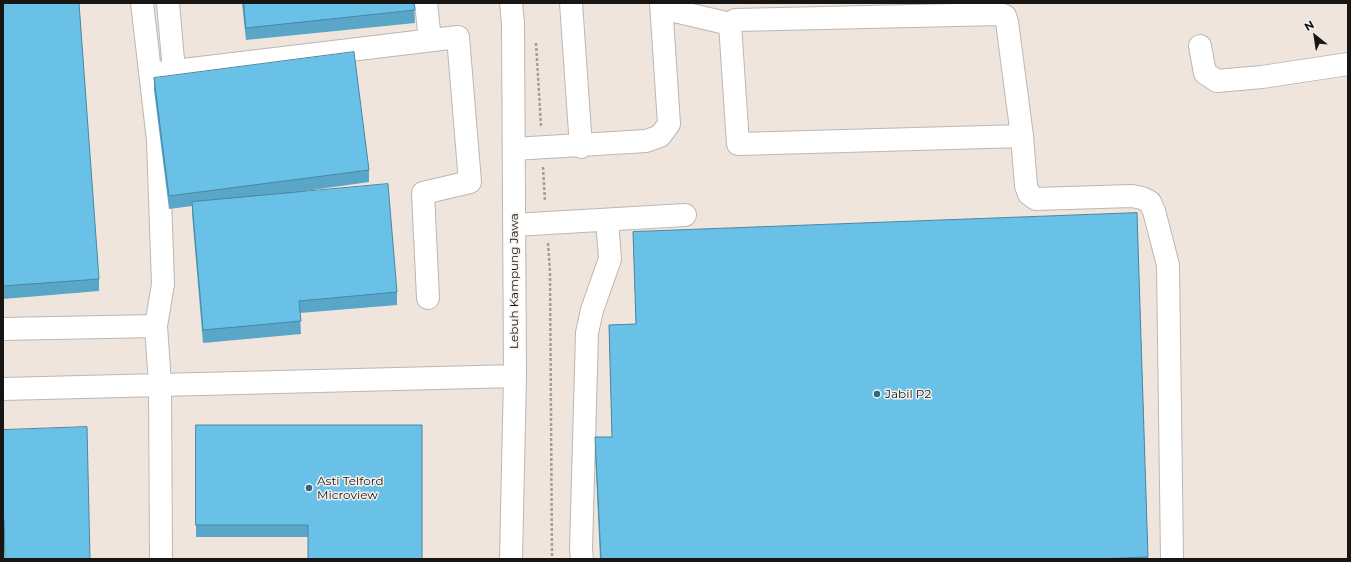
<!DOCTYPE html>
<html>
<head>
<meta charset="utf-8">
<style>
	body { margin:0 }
	#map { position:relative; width:1351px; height:562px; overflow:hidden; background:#f5f1ed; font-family:Montserrat,sans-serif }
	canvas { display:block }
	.frame { position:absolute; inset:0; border:4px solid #171614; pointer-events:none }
	.north { position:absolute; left:1295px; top:16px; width:40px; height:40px; -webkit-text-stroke:3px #f5f1ed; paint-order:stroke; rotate:330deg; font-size:11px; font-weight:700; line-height:16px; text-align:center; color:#171614 }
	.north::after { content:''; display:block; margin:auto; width:14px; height:18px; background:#171614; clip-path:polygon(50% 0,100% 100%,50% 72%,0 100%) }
</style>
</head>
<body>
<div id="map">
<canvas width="1351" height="562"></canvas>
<div class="frame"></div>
<div class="north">N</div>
</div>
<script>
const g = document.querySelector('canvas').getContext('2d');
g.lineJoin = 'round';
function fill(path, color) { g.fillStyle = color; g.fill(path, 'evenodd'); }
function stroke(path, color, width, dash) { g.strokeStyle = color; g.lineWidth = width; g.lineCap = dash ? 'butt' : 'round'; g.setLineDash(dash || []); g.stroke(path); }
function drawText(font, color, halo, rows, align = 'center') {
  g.font = font + ' Montserrat,sans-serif'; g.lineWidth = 3; g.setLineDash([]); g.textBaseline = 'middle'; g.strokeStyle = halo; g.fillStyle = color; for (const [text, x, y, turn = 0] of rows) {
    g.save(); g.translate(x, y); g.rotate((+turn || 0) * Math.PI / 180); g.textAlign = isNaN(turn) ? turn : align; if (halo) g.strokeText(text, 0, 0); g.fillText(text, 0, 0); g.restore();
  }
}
fill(new Path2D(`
	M 3,3 L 1348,3 L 1348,559 L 3,559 Z`), '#efe5dc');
const minor = new Path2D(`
	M 142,3 L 158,140 L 163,284 L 156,326 L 160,384 L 161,559
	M 168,3 L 174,71
	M 426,3 L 430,40
	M 511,3 L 513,23 L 515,376 L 511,559
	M 571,3 L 581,147
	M 662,8 L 730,24 L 735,20 L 1000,14 L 1005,16 L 1007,22 L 1022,136 L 738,144 L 730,24
	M 1200,46 L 1205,73 L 1217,81 L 1262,77 L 1348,64
	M 150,74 L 458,37 L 470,182 L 423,193 L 428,298
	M 1022,136 L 1026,186 L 1029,194 L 1036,199 L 1132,196 L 1142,198 L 1150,202 L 1154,211 L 1168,265 L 1172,559
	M 514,149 L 646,141 L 660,136 L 669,124 L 661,3
	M 514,225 L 685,215
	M 3,329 L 156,326
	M 3,389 L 515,376
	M 582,559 L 581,549 L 587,333 L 592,310 L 610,259 L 607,220`);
stroke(minor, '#bbb7b4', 24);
stroke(new Path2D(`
	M 536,43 L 541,126
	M 543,167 L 545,202
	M 548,243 L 550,271 L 552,559`), '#a19e9b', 2.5, [3, 2]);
stroke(minor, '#fff', 22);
fill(new Path2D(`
	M 3,3 L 99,279 L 99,291 L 3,299 Z
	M 242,3 L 414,3 L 415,23 L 246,40 Z
	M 154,78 L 369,170 L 369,182 L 298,192 L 397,292 L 397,305 L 300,313 L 301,334 L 203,343 L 192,214 L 192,206 L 169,209 L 154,90 Z
	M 1137,213 L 1148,559 L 600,559 L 595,450 L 595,437 L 612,437 L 609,325 L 636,324 L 633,232 Z
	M 196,425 L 422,559 L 308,537 L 196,537 Z
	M 3,430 L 90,559 L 5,559 L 4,531 L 3,531 Z`), '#5aa6c8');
const building = new Path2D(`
	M 3,3 L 79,3 L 99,279 L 3,286 Z
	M 244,3 L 414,3 L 415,10 L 246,28 Z
	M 354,52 L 369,170 L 169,196 L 154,78 Z
	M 388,184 L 397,292 L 299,301 L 301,321 L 203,330 L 192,202 Z
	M 1137,213 L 1148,557 L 1097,559 L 601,559 L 595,437 L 612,437 L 609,325 L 636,324 L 633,232 Z
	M 196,425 L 422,425 L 422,559 L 308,559 L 308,525 L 196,525 Z
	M 87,427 L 90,559 L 5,559 L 4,519 L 3,519 L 3,430 Z`);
fill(building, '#69c1e8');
stroke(building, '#4a87a2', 1);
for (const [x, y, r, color] of [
	[877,394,4,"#2f6981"],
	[309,488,4,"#2f6981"]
]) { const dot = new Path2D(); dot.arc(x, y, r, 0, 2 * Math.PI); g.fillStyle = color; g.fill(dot); stroke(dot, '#f5f1ed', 1.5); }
drawText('12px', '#171614', '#f5f1ed', [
	["Lebuh Kampung Jawa",514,281,-90]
]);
drawText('12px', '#171614', '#f5f1ed', [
	["Jabil P2",885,394],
	["Asti Telford",317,481],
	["Microview",317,495]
], 'left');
</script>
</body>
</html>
